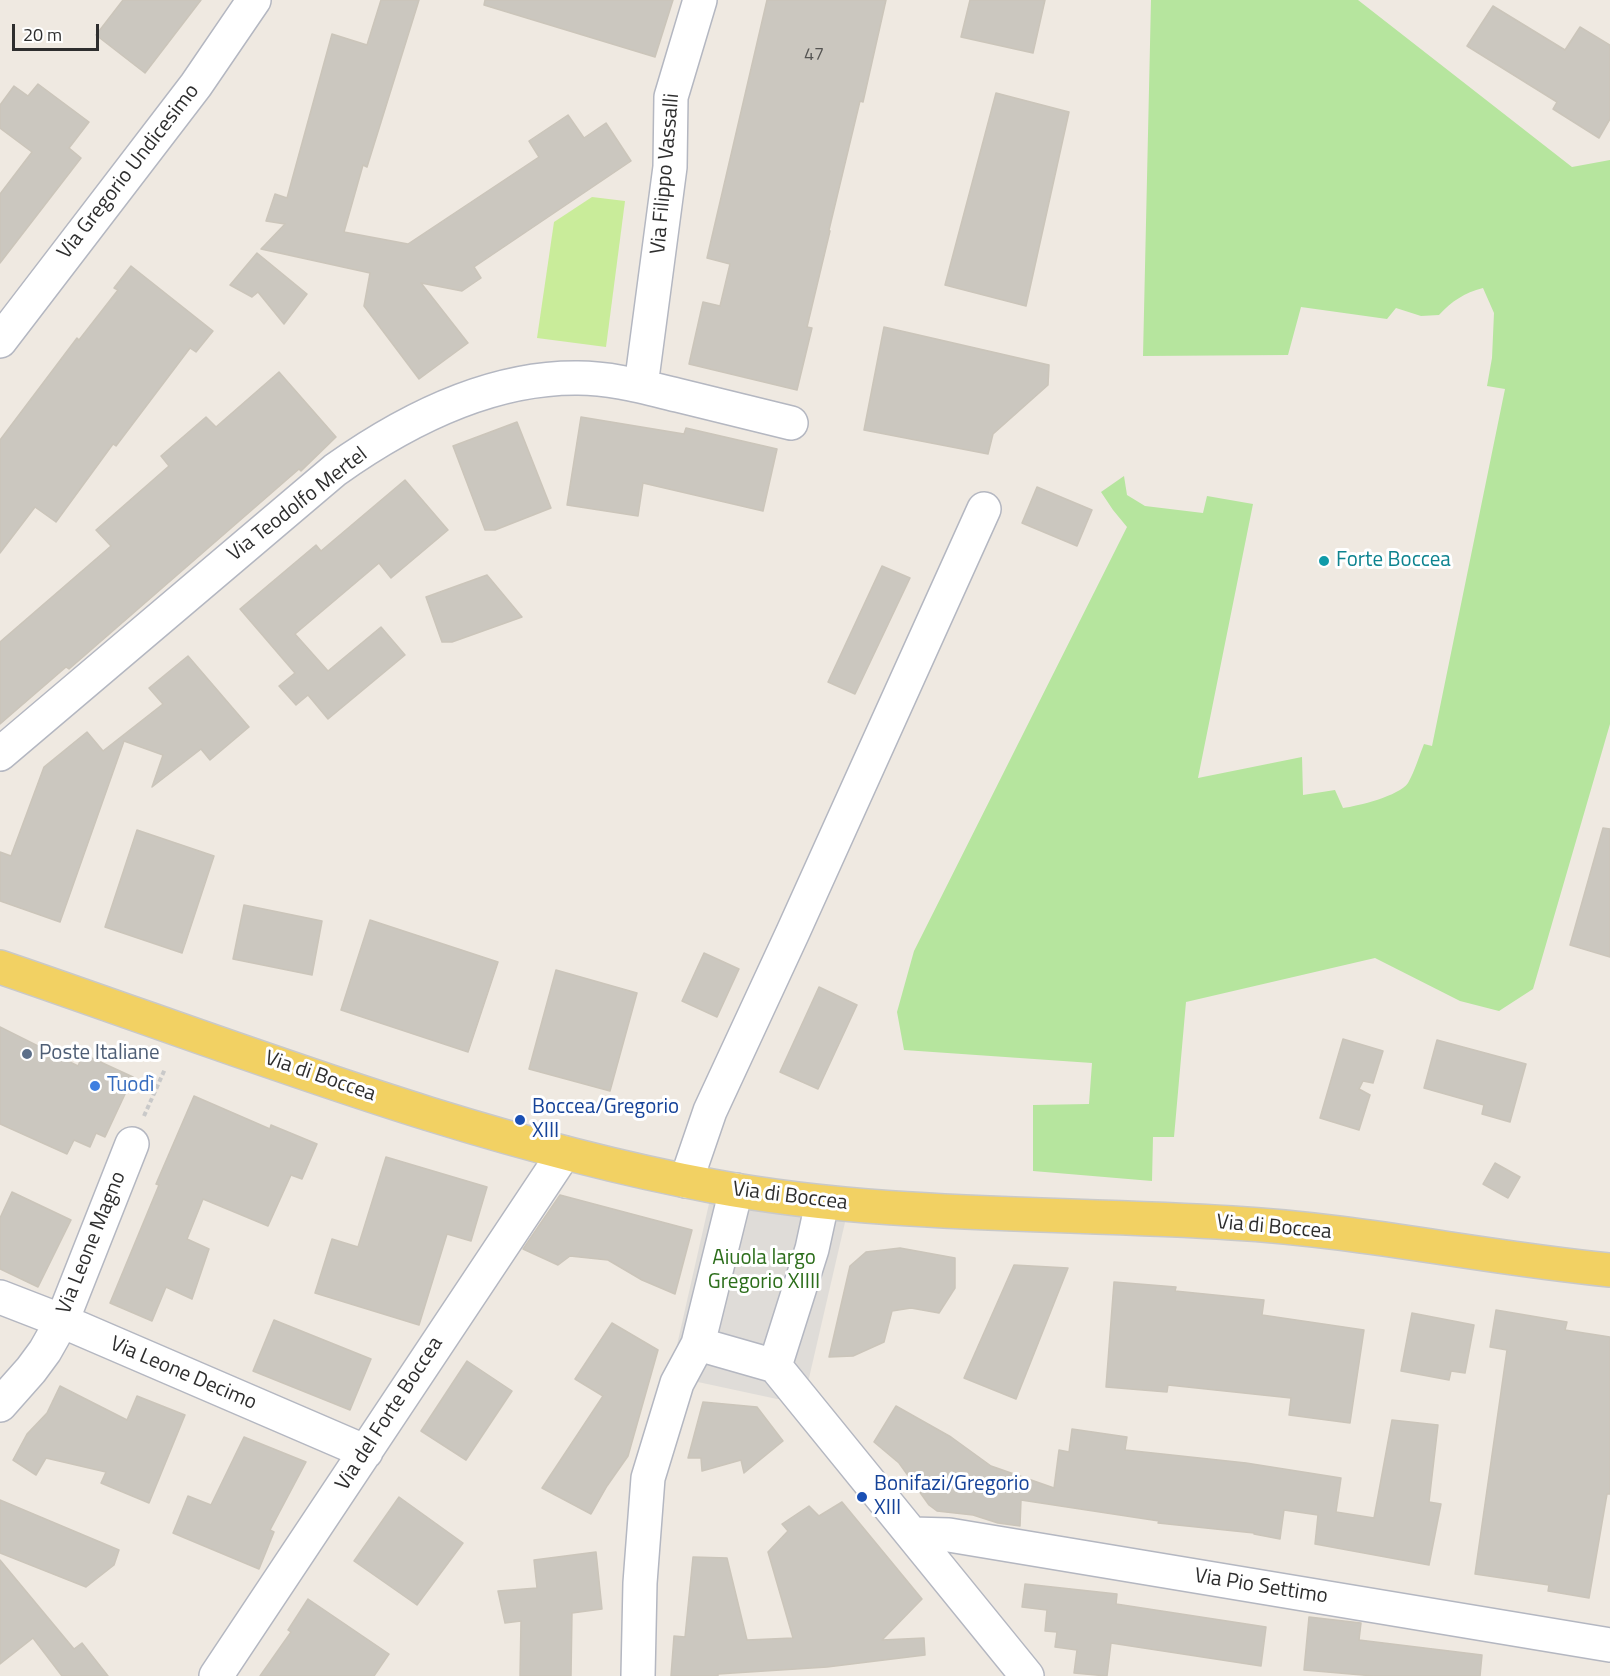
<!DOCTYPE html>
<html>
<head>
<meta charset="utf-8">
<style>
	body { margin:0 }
	#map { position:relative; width:1610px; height:1676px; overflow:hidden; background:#efe9e1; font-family:"Titillium Web",sans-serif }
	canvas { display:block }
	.scale { position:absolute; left:12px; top:24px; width:87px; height:27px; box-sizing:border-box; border:3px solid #2e2e2e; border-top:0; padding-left:8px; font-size:18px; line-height:21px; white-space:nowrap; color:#2e2e2e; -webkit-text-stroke:4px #fff; paint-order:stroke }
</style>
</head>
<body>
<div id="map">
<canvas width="1610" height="1676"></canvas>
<div class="scale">20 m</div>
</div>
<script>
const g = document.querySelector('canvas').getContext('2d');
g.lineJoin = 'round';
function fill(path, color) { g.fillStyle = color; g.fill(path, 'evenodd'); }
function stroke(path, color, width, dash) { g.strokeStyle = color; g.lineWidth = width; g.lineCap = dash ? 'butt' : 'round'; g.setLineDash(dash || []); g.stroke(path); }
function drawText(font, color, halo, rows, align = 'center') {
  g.font = font + ' "Titillium Web",sans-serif'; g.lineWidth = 6; g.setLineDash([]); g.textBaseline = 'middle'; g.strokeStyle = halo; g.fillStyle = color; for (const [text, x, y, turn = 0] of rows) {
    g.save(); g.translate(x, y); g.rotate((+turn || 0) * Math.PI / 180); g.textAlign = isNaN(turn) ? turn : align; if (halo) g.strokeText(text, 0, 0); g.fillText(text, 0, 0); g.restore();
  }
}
fill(new Path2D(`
	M 1151,0 L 1358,0 L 1572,167 L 1610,160 L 1610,724 L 1533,989 L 1499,1011 L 1460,1001 L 1375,958 L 1186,1002 L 1174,1137 L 1153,1137 L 1152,1181 L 1033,1171 L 1033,1105 L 1089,1104 L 1092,1063 L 904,1050 L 897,1012 L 914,951 L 1127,527 L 1113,510 L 1101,492 L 1124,476 L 1127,495 L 1145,506 L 1203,513 L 1207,496 L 1253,504 L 1198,778 L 1302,757 L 1303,795 L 1335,790 L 1343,808 C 1358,806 1399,796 1408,783 C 1415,771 1419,756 1424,744 L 1432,746 L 1505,389 L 1487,386 L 1492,358 L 1494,313 L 1483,288 C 1464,293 1452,301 1439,315 L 1421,316 L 1396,308 L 1387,319 L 1301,307 L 1288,355 L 1143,356 Z`), '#b6e59e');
fill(new Path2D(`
	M 592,197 L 625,201 L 606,347 L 537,338 L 554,222 Z`), '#c9ec9a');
fill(new Path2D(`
	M 713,1186 L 849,1205 L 809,1378 L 801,1399 L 777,1399 L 670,1376 Z`), '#dfdcd8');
const building = new Path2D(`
	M 123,0 L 201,0 L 145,73 L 96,35 Z
	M 381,0 L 419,0 L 367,167 L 363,165 L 344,232 L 408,244 L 539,157 L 529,141 L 568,115 L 584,138 L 606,123 L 631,161 L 474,267 L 481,278 L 462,291 L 421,283 L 468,343 L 419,379 L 364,306 L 370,273 L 261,249 L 285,224 L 266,221 L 275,194 L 287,198 L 332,34 L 367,45 Z
	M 485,0 L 673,0 L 655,57 L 484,5 Z
	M 767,0 L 886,0 L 863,102 L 860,101 L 829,230 L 830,231 L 807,327 L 812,328 L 797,390 L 689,364 L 703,302 L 720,306 L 730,264 L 707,258 Z
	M 970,0 L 1045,0 L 1033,53 L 961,37 Z
	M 1493,6 L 1565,50 L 1580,27 L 1610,45 L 1610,119 L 1599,138 L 1553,109 L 1557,102 L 1467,46 Z
	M 38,84 L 89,122 L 69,148 L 81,158 L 0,263 L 0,194 L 32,152 L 0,128 L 0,105 L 14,86 L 28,96 Z
	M 996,93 L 1069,112 L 1026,306 L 945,285 Z
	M 257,253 L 307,294 L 284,324 L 258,292 L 252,297 L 230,285 Z
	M 131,266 L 213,331 L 196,352 L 190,348 L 116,446 L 113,444 L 56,522 L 35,507 L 0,553 L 0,440 L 77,338 L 79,340 L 118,290 L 114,288 Z
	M 884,327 L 1049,365 L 1048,385 L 993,434 L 988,454 L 864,430 Z
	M 279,372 L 336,437 L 301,471 L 299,469 L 69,669 L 66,667 L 0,724 L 0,642 L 111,546 L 96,530 L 169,466 L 161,456 L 206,417 L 216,427 Z
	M 581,417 L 684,434 L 686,428 L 777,449 L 763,511 L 643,483 L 638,516 L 567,505 Z
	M 517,422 L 551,508 L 495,530 L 485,530 L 453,446 Z
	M 405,480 L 448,530 L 391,578 L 379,563 L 295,634 L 328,671 L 381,627 L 405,655 L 328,719 L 308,695 L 296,705 L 279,686 L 295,673 L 240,609 L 316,545 L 321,551 Z
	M 1037,487 L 1092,510 L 1077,546 L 1022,523 Z
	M 882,566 L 910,578 L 855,694 L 828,682 Z
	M 487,575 L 522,617 L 452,642 L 442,642 L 426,597 Z
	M 188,656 L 249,727 L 210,760 L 201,749 L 152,787 L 163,755 L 124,741 L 60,922 L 0,901 L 0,852 L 11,856 L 44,767 L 87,732 L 103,751 L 163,704 L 149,688 Z
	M 1603,828 L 1610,829 L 1610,957 L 1570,945 Z
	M 137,830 L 214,856 L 182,953 L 105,927 Z
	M 244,905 L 322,921 L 312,975 L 233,959 Z
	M 370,920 L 498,962 L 468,1052 L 341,1010 Z
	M 704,953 L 739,969 L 717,1017 L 682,1001 Z
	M 556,970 L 637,993 L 610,1091 L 529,1069 Z
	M 819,987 L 857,1005 L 818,1089 L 780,1072 Z
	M 0,1027 L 78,1066 L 83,1054 L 133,1077 L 105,1137 L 96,1133 L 90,1147 L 74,1140 L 67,1154 L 0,1124 Z
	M 1343,1039 L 1383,1051 L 1373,1083 L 1363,1081 L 1359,1089 L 1370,1095 L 1359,1130 L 1320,1118 Z
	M 1437,1040 L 1526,1064 L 1510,1122 L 1482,1114 L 1484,1105 L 1424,1088 Z
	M 194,1096 L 270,1129 L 271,1125 L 317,1144 L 302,1179 L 291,1175 L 268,1226 L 203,1199 L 187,1239 L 209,1249 L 192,1299 L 166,1287 L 152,1321 L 110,1303 L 159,1185 L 156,1184 Z
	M 386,1157 L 487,1187 L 471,1241 L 447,1234 L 419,1325 L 315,1293 L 332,1239 L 358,1247 Z
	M 1495,1163 L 1520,1177 L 1508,1198 L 1483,1184 Z
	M 12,1192 L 71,1220 L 38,1287 L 0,1269 L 0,1218 Z
	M 560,1195 L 692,1230 L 675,1294 L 642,1280 L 608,1260 L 570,1256 L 558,1265 L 523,1249 Z
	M 900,1248 L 955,1258 L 955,1288 L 939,1313 L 911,1308 L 892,1311 L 884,1342 L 853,1356 L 829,1357 L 850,1266 L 866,1252 Z
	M 1014,1265 L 1068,1268 L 1016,1399 L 964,1378 Z
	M 1114,1282 L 1176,1287 L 1175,1291 L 1264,1300 L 1262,1315 L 1364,1330 L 1350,1423 L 1289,1415 L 1291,1398 L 1168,1385 L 1167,1392 L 1106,1387 Z
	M 1496,1310 L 1567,1322 L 1565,1330 L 1610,1337 L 1610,1494 L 1607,1494 L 1589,1598 L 1548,1591 L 1549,1585 L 1475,1574 L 1507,1350 L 1490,1347 Z
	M 1412,1313 L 1474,1325 L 1465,1373 L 1451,1371 L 1449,1380 L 1401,1371 Z
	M 274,1320 L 371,1359 L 350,1410 L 253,1371 Z
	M 612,1323 L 658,1350 L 628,1456 L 607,1486 L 591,1514 L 542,1488 L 603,1396 L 575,1379 Z
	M 467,1361 L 512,1391 L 466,1460 L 421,1431 Z
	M 60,1386 L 127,1420 L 137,1396 L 185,1415 L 149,1503 L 101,1483 L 106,1472 L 46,1458 L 36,1475 L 13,1460 L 27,1434 L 47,1413 Z
	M 703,1402 L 757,1407 L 783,1441 L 744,1473 L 741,1460 L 702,1471 L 701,1458 L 688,1458 Z
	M 896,1406 L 951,1437 L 991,1466 L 1054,1488 L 1059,1450 L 1069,1452 L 1072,1429 L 1127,1437 L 1125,1450 L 1246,1463 L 1341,1478 L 1336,1512 L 1374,1518 L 1392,1420 L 1438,1425 L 1429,1502 L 1441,1504 L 1429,1565 L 1315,1544 L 1318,1515 L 1284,1510 L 1280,1539 L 1254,1534 L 1254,1533 L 1158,1523 L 1159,1521 L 1021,1500 L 1020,1526 L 998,1523 L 973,1515 L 937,1511 L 929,1505 L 899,1463 L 874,1442 Z
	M 244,1437 L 306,1462 L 270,1530 L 274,1532 L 259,1569 L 173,1533 L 188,1496 L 211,1505 Z
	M 399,1497 L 463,1543 L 417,1605 L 354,1561 Z
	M 0,1500 L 119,1550 L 114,1565 L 86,1587 L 0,1553 Z
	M 842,1502 L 922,1599 L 882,1640 L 924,1638 L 925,1655 L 827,1667 L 718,1674 L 718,1676 L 671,1676 L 674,1636 L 685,1637 L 693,1557 L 727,1558 L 747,1640 L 793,1638 L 768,1552 L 788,1531 L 782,1524 L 809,1506 L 819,1516 Z
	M 596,1552 L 602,1609 L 572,1613 L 571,1676 L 520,1676 L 521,1621 L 505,1623 L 498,1591 L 537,1588 L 534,1560 Z
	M 0,1560 L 74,1649 L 82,1643 L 108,1676 L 62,1676 L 33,1638 L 0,1664 Z
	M 1025,1584 L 1117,1594 L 1116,1604 L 1266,1627 L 1261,1666 L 1111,1643 L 1107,1676 L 1074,1673 L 1077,1650 L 1055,1647 L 1057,1632 L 1045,1631 L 1047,1610 L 1022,1607 Z
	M 308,1599 L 389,1654 L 374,1676 L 260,1676 L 291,1632 L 288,1630 Z
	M 1309,1617 L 1361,1623 L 1359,1640 L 1482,1655 L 1480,1676 L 1374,1676 L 1304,1670 Z`);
fill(building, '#cbc7bf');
stroke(building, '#cbc5ba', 1.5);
const minor = new Path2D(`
	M 0,341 L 196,85 L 254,0
	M 641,386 L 670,167 L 671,97 L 700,0
	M 0,754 L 335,470 C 404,421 490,377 578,378 C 613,378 647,388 681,396 C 717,405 754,414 791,423
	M 686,1181 L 710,1111 L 793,932 L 984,509
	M 736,1190 L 698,1344 L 775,1366
	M 0,1297 L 62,1321 L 366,1452
	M 775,1366 L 1027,1676
	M 775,1366 L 812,1249 L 822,1203
	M 0,1405 L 31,1370 L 45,1351 L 62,1321 L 132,1144
	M 912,1534 L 949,1535 L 1610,1645
	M 216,1676 L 564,1153
	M 638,1676 L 640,1583 L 648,1478 L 677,1383 L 698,1344`);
const major = new Path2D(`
	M 0,967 C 235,1047 467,1140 712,1186 C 883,1218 1059,1212 1232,1223 C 1359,1230 1484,1258 1610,1270`);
stroke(minor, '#b4b7c1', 36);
stroke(major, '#c9c9c9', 36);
stroke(new Path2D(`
	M 144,1116 L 165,1069`), '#c9c9c9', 4, [4.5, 3]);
stroke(minor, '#fff', 33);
stroke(major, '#f2d163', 33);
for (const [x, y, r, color] of [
	[1324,561,6,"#0f9aa8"],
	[27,1054,6,"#5c6f8a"],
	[95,1086,6,"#3f7fe0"],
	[520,1120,6,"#1a4fb4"],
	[862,1497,6,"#1a4fb4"]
]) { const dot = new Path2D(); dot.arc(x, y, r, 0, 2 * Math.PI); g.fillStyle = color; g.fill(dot); stroke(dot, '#fff', 2); }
drawText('18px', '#555452', null, [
	["47",814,56]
]);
drawText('21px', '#2e2e2e', '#fff', [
	["Via Gregorio Undicesimo",129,172,-52],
	["Via Filippo Vassalli",666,174,-85],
	["Via Teodolfo Mertel",298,505,-38],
	["Via di Boccea",320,1077,19],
	["Via di Boccea",790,1197,7],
	["Via di Boccea",1274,1228,5],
	["Via Leone Magno",92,1243,-68],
	["Via Leone Decimo",183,1374,23],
	["Via del Forte Boccea",390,1414,-57],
	["Via Pio Settimo",1261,1587,9]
]);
drawText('21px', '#0d838f', '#fff', [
	["Forte Boccea",1336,561]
], 'left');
drawText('21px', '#4e5e75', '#fff', [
	["Poste Italiane",39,1054]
], 'left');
drawText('21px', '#366cbe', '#fff', [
	["Tuodì",107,1086]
], 'left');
drawText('21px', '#164399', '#fff', [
	["Boccea/Gregorio",532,1108],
	["XIII",532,1132],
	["Bonifazi/Gregorio",874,1485],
	["XIII",874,1509]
], 'left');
drawText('21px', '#2c6e1b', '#fff', [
	["Aiuola largo",764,1259],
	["Gregorio XIIII",764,1283]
]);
</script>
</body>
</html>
